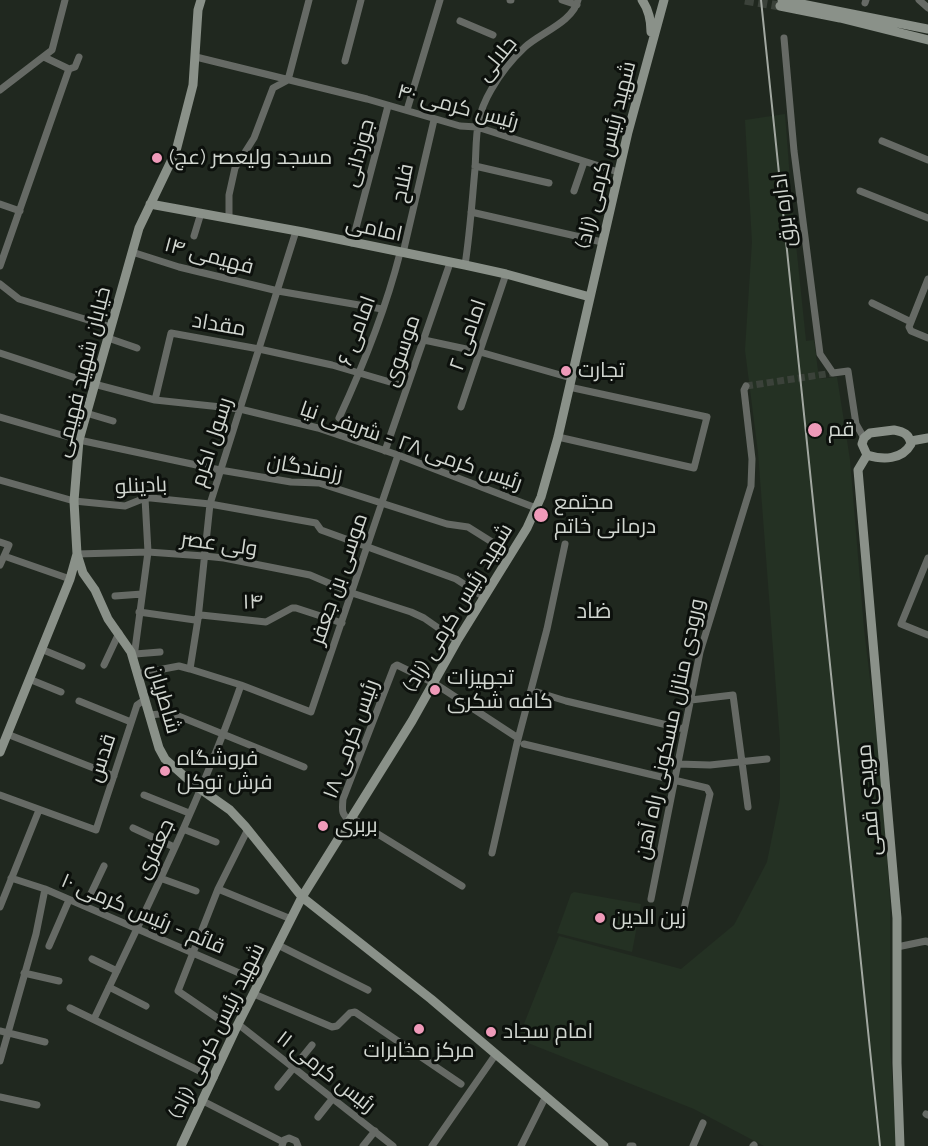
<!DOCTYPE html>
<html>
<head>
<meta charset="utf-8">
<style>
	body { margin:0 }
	canvas { display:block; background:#20281f }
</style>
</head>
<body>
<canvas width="928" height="1146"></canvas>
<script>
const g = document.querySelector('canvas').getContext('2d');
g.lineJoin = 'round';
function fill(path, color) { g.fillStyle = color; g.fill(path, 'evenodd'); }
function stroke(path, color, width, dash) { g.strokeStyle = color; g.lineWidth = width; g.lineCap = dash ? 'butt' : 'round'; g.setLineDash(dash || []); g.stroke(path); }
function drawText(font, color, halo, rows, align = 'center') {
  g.font = font + ' Raleway,Cairo,sans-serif'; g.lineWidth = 6; g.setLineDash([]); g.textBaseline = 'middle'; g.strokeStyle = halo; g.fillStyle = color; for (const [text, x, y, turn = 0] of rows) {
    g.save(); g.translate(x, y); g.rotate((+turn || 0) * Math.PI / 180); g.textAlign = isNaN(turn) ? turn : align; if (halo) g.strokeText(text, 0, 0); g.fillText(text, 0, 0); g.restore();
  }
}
fill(new Path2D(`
	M 785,114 L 792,206 L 806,341 L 814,340 L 819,379 L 837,377 L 850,460 L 864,629 L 882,781 L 890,901 L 890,1047 L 897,1146 L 764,1146 L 694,1109 L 518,1039 L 559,936 L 681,969 L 734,925 L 767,862 L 780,798 L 780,741 L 758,452 L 745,350 L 752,242 L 745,120 Z
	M 574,892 L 641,904 L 632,952 L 557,933 L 571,894 Z`), '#243123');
stroke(new Path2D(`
	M 746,386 L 833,373`), '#3b423a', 7, [7, 3.5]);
stroke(new Path2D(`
	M 745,0 L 780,6`), '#3b423a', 9, [9, 4.5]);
stroke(new Path2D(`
	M 510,0 L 511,0
	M 562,0 L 577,5
	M 919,0 L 928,8
	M 865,3 L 866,0
	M 460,21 L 493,35
	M 784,38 L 794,151 L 820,354 L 833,373 L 848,371 L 856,424 L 864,438
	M 44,57 L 69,69
	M 196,57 L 367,99 L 460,126 L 477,127 L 618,172
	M 345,61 L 361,0
	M 69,69 L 75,67 L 79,57
	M 288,80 L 309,0
	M 0,90 L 52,50 L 65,0
	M 407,110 L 440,0
	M 882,141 L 928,160
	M 475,166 L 549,183
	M 574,191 L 584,162
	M 860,191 L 928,218
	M 0,204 L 20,211
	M 471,212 L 602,242
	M 229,218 L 229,195 L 235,168 L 254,138 L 273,88 L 288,80
	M 194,236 L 201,213
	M 352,243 L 388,106
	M 132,252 L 179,267 L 278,291 L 382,309
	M 403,253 L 434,120
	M 465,265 C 470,233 472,201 475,169 C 477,138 474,119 491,90 C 499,76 512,59 525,47 C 540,33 573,22 578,0
	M 0,266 L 69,69
	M 928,279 L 909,327 L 911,331 L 928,338
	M 0,284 L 19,299 L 111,327
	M 872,303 L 911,322
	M 108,338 L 137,348
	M 424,340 L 480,352 L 571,378
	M 0,353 L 94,384 L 155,400 L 240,409 L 318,428 L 398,455 L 536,508
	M 155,400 L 171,333 L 259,349 L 332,365 L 407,387
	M 461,407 L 506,274
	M 86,413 L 113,421
	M 0,417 L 79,440 L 220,470 L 291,482 L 319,483 L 447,524 L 468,527 L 511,554
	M 339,418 C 363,366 386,308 400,253
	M 558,437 L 694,468 L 707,417 L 569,387
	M 385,451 L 450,263
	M 0,480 L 74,501 L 125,506 L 145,498 L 151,498 L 210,504 L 316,523 L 321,530 L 456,579 L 484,597
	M 0,542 L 9,545 L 0,565
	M 77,554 L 148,552 L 204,556 L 224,558 L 310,575 L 352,593 L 411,612 L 424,618 L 457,641
	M 4,556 L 70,579
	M 928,558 L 901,624 L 928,635
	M 115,596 L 142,594
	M 139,612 L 195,620 L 201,615 L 266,622 L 292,608 L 296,608 L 342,623
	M 41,649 L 82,666
	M 135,654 L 160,652
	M 134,657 L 148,552 L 145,498
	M 104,665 L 119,633
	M 190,669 L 198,619 L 210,504 L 296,231
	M 137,674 L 179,666 L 190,669 L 241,685 L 311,712 L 398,455
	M 29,679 L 61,692
	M 537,692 L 566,701 L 684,729
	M 691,700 L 733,695 L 748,807
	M 79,701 L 131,722
	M 149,715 L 171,713 L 304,767
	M 7,734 L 114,776
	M 524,744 L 707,788 L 710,794 L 684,909
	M 678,764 L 710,765 L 767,759
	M 0,795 L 96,830 L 137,705 L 144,700
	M 144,795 L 189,813
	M 352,818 L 462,886
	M 351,821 C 341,815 342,810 343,799 L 394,667 L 397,665 L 434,683 L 518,738
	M 133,828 L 174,847
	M 183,829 L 216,842
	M 492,853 L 517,743 L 547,629 L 565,544
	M 11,878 L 45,889 L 260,982
	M 160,878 L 196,891
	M 218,889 L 291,919
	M 651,899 L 700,652 L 751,486 L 752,459 L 744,390 L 746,386
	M 85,906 L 104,866
	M 0,907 L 39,810
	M 278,945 L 368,990
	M 49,946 L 69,900
	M 897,947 L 926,941 L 928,942
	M 92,959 L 117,971
	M 24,973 L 59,981
	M 109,987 L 146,1006
	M 254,994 L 332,1027 L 337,1026 L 350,1013 L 355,1012 L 461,1084
	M 70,1008 L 214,1078
	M 94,1019 C 146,909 201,800 241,685
	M 238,1024 L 393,1146
	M 235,1030 L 178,991 L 218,889 L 248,829
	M 0,1031 L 45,1042
	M 0,1061 L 36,934 L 45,889
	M 278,1087 L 312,1045
	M 0,1097 L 37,1105
	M 203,1101 L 283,1142
	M 926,1114 L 928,1115
	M 318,1117 L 333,1098
	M 282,1146 L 284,1140 L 289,1138 L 296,1141 L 298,1146
	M 363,1146 L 375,1131
	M 432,1146 L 496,1054
	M 521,1146 L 546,1096
	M 630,1146 L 633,1146
	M 693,1146 L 703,1123
	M 753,1146 L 754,1145`), '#666a65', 7);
stroke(new Path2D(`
	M 642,0 C 649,10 651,20 651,32
	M 782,0 L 928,29
	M 780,6 L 840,18 L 928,40
	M 150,204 L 303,232 L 465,265 L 506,274 L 590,297
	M 894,430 C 904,432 909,434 911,444 C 902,460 883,460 867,455 L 862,444 L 864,438 L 870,433 Z
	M 911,441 L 928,438
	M 867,455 L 858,470 L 897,918 L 897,1063 L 900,1146
	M 77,554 L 83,573 L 95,590 L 108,619 L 131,652 L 159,748 L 165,759 L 192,783 L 230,810 L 245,826 L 302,897 L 431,999 L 604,1146
	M 0,752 L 70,579 L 77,554 L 74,501 L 79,440 L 139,228 L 176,151 L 193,85 L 198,10 L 201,0
	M 181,1146 L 238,1024 L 302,897 L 412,721 L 457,641 L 527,528 L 541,497 L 558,437 L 628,132 L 664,0`), '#8a9189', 9);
stroke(new Path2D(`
	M 761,0 L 880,1146`), '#a2a8a1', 2);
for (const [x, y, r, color] of [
	[157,158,6,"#ef9ab9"],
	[566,371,6,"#ef9ab9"],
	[815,430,8,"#ef9ab9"],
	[541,515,8,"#ef9ab9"],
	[435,690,6,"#ef9ab9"],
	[165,771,6,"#ef9ab9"],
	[323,826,6,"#ef9ab9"],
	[600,918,6,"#ef9ab9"],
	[419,1029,6,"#ef9ab9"],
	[491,1032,6,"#ef9ab9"]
]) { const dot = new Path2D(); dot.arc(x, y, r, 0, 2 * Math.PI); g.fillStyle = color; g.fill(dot); stroke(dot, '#0c100c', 2); }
drawText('21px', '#d1d6d0', '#0c100c', [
	["جلالی",497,59,-51],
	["رئیس کرمی ۴۰",458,107,15],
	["جوزدانی",359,153,-75],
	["شهید رئیس کرمی (زاد)",606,155,-76],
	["فلاح",403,183,-78],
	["اداره برق",784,210,-97],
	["امامی",374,229,12],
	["فهیمی ۱۴",209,256,15],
	["مقداد",219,325,10],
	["امامی ۶",357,331,-70],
	["امامی ۲",468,335,-71],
	["موسوی",402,351,-71],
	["خیابان شهید فهیمی",83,372,-76],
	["رسول اکرم",212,442,-72],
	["رئیس کرمی ۲۸ - شریفی نیا",411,446,19],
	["رزمندگان",305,468,10],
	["بادینلو",141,486,-3],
	["ولی عصر",219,544,8],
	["موسی بن جعفر",339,579,-71],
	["۱۴",253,602,-2],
	["شهید رئیس کرمی (زاد)",458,608,-59],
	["شاطریان",164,699,74],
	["ورودی منازل مسکونی راه آهن",670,729,-78],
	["رئیس کرمی ۱۸",351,739,-70],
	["قدس",102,758,-72],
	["مویدی قمی",869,800,-95],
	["جعفری",155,849,-65],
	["قائم - رئیس کرمی ۱۰",143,914,23],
	["شهید رئیس کرمی (زاد)",217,1031,-64],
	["رئیس کرمی ۱۱",326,1072,38]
]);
drawText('21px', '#d1d6d0', '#0c100c', [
	["مسجد ولیعصر (عج)",169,158],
	["تجارت",578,371],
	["قم",828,430],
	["مجتمع",554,503],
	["درمانی خاتم",554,527],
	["تجهیزات",447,678],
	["کافه شکری",447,702],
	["فروشگاه",177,759],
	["فرش توکل",177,783],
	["بربری",335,826],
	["زین الدین",612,918],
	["امام سجاد",503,1032],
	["مرکز مخابرات",419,1051,"center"]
], 'left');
drawText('22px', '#d1d6d0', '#0c100c', [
	["ضاد",594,611]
]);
</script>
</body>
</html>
